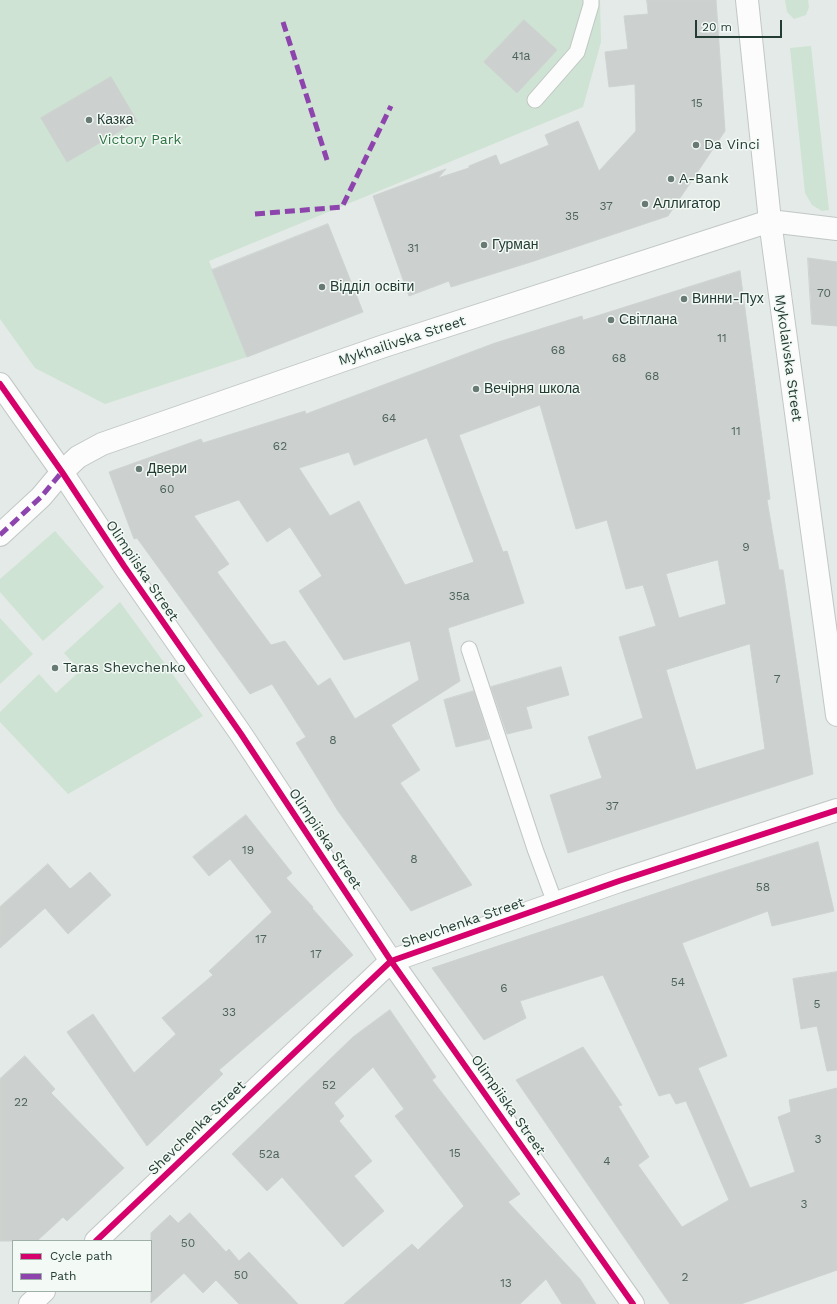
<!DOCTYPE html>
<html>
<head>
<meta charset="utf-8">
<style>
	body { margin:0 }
	#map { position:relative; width:837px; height:1304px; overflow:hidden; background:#e4eae7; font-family:"Work Sans",sans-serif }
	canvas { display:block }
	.legend { position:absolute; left:12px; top:1240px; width:140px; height:52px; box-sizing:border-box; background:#f3f9f5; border:1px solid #a0aea8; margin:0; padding:5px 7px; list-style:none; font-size:12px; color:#233d34 }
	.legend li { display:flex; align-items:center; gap:8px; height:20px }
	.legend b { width:20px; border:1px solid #a0aea8 }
	.scale { position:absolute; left:695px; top:20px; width:87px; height:18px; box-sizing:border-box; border:2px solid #233d34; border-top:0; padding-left:5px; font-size:12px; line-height:14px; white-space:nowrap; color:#233d34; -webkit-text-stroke:3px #f3f9f5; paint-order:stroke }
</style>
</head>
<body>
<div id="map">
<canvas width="837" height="1304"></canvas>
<ul class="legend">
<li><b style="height:5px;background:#d6006c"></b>Cycle path</li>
<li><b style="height:5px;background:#8e44ad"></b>Path</li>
</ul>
<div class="scale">20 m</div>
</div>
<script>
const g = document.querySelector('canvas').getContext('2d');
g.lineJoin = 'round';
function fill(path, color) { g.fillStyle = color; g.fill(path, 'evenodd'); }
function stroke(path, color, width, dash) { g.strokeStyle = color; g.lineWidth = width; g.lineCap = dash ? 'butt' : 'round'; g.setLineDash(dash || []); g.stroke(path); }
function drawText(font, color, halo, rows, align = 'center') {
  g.font = font + ' "Work Sans",sans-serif'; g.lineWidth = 3; g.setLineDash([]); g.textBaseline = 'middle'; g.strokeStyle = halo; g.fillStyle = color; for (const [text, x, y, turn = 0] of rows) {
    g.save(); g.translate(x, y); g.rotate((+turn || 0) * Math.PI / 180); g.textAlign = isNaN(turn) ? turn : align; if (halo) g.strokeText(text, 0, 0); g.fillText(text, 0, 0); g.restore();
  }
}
fill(new Path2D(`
	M 0,0 L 600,0 L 601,42 L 583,107 L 209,261 L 247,357 L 105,404 L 35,368 L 0,319 Z
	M 785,0 L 808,0 L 809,7 L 806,15 L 794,19 L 787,12 Z
	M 811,46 L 829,210 L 822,211 L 812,205 L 805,193 L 790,48 Z
	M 55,531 L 104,587 L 43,641 L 0,592 L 0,579 Z
	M 120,602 L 203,716 L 68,794 L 0,722 L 0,712 L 39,674 L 56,693 L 80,671 L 64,653 Z
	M 0,618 L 33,654 L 0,684 Z`), '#cee3d3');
const building = new Path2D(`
	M 647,0 L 716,0 L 725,131 L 668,216 L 534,261 L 451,287 L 449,281 L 409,296 L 373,196 L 446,169 L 438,178 L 469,168 L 469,166 L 496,155 L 500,165 L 549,145 L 545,135 L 578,121 L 599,171 L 636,131 L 635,84 L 609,87 L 605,52 L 628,49 L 624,16 L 648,14 Z
	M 524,20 L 557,50 L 517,93 L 484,62 Z
	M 111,77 L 137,121 L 67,162 L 41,118 Z
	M 328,224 L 363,312 L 247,357 L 212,270 Z
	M 808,258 L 837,262 L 837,326 L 812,324 Z
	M 740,271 L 770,499 L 767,500 L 779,570 L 783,570 L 813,774 L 568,853 L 550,795 L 602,778 L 588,737 L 643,718 L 619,637 L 656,626 L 643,585 L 626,589 L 607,520 L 576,529 L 540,405 L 459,435 L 503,552 L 507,551 L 524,603 L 448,628 L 460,681 L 391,725 L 420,770 L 400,783 L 472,885 L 411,911 L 338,811 L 296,743 L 306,737 L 272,684 L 250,694 L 137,538 L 134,539 L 109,472 L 201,439 L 203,443 L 305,411 L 306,414 L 495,343 L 582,316 L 583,320 ZM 427,438 L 474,562 L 405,585 L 359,501 L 330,516 L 299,468 L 349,452 L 354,465 ZM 239,500 L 267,542 L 290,527 L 322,576 L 299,591 L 344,660 L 410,641 L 419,680 L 355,719 L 330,678 L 318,686 L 285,641 L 271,645 L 217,572 L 229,564 L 194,516 ZM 718,560 L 726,604 L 679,618 L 666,574 ZM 750,644 L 765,749 L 696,770 L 666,670 Z
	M 561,667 L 569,695 L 526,707 L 532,728 L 507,734 L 491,687 Z
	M 474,691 L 489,739 L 456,747 L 444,700 Z
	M 246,815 L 292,873 L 286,878 L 313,907 L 312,908 L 353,955 L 219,1070 L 223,1074 L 147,1146 L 67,1032 L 93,1014 L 134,1073 L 176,1034 L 162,1018 L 213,975 L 209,971 L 272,912 L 230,859 L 209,876 L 193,857 Z
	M 818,842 L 834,911 L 772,926 L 768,911 L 682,943 L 727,1056 L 698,1068 L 750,1188 L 795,1172 L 778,1117 L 791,1112 L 789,1100 L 837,1088 L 837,1270 L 741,1304 L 670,1304 L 516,1080 L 583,1047 L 622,1105 L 618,1106 L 649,1157 L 638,1165 L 682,1227 L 729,1200 L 686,1101 L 676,1104 L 670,1093 L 659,1096 L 603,975 L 520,1001 L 526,1018 L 484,1040 L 432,968 L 696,880 Z
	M 48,864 L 70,889 L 90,872 L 111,895 L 68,934 L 45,908 L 0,948 L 0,907 Z
	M 837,972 L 837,1070 L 827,1071 L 817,1026 L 801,1029 L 793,979 Z
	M 390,1010 L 436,1077 L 432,1080 L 520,1194 L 508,1202 L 580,1279 L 596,1304 L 562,1304 L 546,1279 L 520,1304 L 344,1304 L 412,1244 L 418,1250 L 464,1206 L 395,1116 L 404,1109 L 373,1067 L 334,1103 L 344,1116 L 339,1121 L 372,1161 L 354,1176 L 384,1211 L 343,1247 L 282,1177 L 267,1191 L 232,1154 L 353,1037 Z
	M 25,1056 L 55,1089 L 51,1093 L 124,1168 L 67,1221 L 63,1217 L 37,1241 L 0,1241 L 0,1079 Z
	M 190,1213 L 226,1252 L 229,1249 L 239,1261 L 249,1252 L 298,1304 L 239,1304 L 216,1280 L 203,1293 L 184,1273 L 151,1303 L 151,1233 L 170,1215 L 178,1223 Z`);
fill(building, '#ccd1cf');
stroke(building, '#cdd3d0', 1);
const service = new Path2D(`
	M 535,100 L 577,52 L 591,5 L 591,0
	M 469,649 L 535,849 L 555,903`);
const pedestrian = new Path2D(`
	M 0,535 L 41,497 L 62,472`);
const minor = new Path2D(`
	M 747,0 L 770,221 L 837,715
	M 0,384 L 62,472 L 124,566 L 241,734 L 391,961 L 633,1304
	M 62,472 L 78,457 L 102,444 L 384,346 L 770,221 L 837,229
	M 96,1241 L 391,961 L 619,881 L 837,810
	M 30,1304 L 44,1291`);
stroke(service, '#c1c7c4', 17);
stroke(pedestrian, '#c1c7c4', 24);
stroke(minor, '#c1c7c4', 24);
stroke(service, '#fbfcfb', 15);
stroke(pedestrian, '#fbfcfb', 22);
stroke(minor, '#fbfcfb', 22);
stroke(new Path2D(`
	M 283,22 L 327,160
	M 255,214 L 342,207 L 391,106
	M 0,535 L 41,497 L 62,472`), '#8e44ad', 5, [10, 5]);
stroke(new Path2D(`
	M 0,384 L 62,472 L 124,566 L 241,734 L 391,961 L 633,1304
	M 96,1241 L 391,961 L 619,881 L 837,810`), '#d6006c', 6);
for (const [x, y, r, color] of [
	[89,120,4,"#677a73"],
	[696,145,4,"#677a73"],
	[671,179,4,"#677a73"],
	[645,204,4,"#677a73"],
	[484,245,4,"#677a73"],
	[322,287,4,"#677a73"],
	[684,299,4,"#677a73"],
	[611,320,4,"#677a73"],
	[476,389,4,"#677a73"],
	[139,469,4,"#677a73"],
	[55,668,4,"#677a73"]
]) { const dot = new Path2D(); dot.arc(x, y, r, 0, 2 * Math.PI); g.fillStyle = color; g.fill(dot); stroke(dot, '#f3f9f5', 1.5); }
drawText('12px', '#4e635c', null, [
	["41а",521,56],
	["15",697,103],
	["37",606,206],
	["35",572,216],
	["31",413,248],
	["70",824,293],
	["11",722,338],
	["68",558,350],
	["68",619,358],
	["68",652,376],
	["64",389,418],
	["11",736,431],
	["62",280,446],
	["60",167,489],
	["9",746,547],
	["35а",459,596],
	["7",777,679],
	["8",333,740],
	["37",612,806],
	["19",248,850],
	["8",414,859],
	["58",763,887],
	["17",261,939],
	["17",316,954],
	["54",678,982],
	["6",504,988],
	["5",817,1004],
	["33",229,1012],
	["52",329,1085],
	["22",21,1102],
	["3",818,1139],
	["15",455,1153],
	["52а",269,1154],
	["4",607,1161],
	["3",804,1204],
	["50",188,1243],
	["50",241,1275],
	["2",685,1277],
	["13",506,1283]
]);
drawText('14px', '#233d34', '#f3f9f5', [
	["Казка",97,120],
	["Da Vinci",704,145],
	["A-Bank",679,179],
	["Аллигатор",653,204],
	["Гурман",492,245],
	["Відділ освіти",330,287],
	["Винни-Пух",692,299],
	["Світлана",619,320],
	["Вечірня школа",484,389],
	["Двери",147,469],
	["Taras Shevchenko",63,668]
], 'left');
drawText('14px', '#2d7343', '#f3f9f5', [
	["Victory Park",140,140]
]);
drawText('14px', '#233d34', '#f3f9f5', [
	["Mykhailivska Street",402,341,-18],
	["Mykolaivska Street",788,358,82],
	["Olimpiiska Street",142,571,56],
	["Olimpiiska Street",325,839,56],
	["Shevchenka Street",463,923,-19],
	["Olimpiiska Street",508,1105,55],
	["Shevchenka Street",197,1128,-44]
]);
</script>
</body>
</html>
